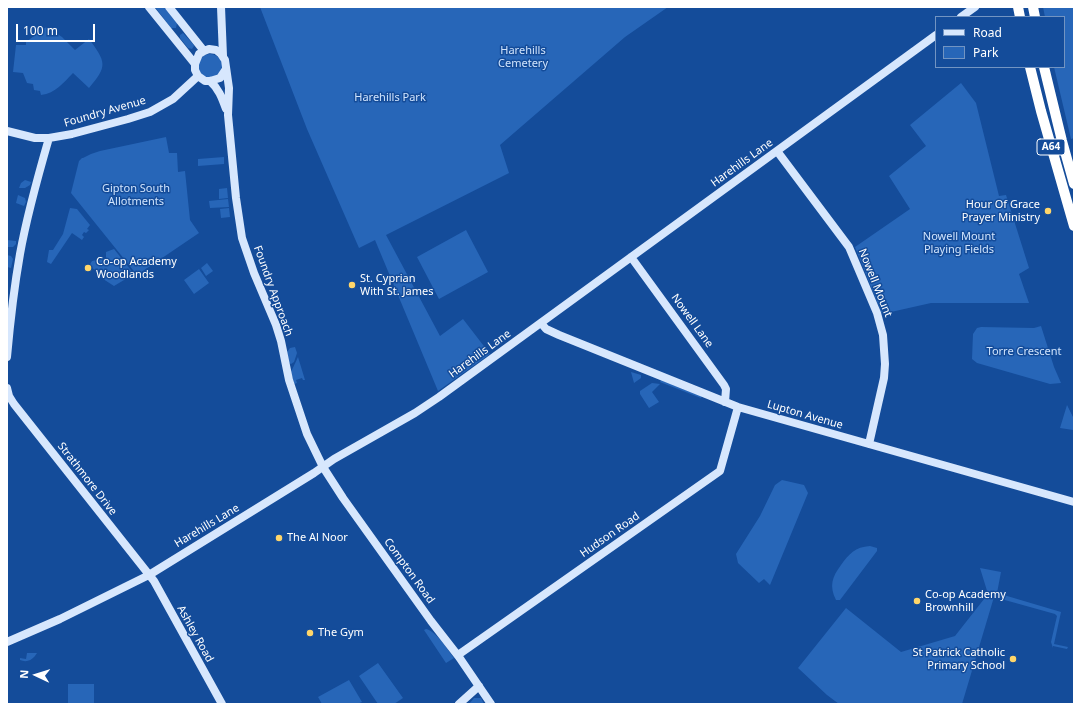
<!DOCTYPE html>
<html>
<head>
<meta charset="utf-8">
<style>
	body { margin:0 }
	#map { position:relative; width:1081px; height:711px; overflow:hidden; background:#144c9a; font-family:"Noto Sans",sans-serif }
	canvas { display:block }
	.frame { position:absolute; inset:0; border:8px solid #fff; pointer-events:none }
	.legend { position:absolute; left:935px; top:16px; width:130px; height:52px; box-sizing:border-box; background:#144c9a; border:1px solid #7294c2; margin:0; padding:5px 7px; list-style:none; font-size:12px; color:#fff }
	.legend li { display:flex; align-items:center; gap:8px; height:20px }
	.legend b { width:20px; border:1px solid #7294c2 }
	.north { position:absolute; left:16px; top:655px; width:40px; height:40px; -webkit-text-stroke:3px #144c9a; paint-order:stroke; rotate:274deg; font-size:11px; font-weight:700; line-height:16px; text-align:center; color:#fff }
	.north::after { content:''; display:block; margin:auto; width:14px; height:18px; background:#fff; clip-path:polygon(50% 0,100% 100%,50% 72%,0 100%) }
	.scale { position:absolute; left:16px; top:24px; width:79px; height:18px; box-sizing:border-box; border:2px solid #fff; border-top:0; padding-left:5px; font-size:12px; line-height:14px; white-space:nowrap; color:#fff; -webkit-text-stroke:3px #144c9a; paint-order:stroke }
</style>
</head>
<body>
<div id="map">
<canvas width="1081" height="711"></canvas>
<div class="frame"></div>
<ul class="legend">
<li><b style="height:5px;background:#d7e7fd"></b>Road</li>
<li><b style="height:11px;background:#2766b8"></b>Park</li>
</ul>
<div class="north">N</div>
<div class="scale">100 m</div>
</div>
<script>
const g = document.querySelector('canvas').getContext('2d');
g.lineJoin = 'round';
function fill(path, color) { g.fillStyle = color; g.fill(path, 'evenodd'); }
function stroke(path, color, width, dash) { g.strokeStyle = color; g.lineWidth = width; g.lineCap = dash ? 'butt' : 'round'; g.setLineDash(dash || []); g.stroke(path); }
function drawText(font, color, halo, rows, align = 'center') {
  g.font = font + ' "Noto Sans",sans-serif'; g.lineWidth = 3; g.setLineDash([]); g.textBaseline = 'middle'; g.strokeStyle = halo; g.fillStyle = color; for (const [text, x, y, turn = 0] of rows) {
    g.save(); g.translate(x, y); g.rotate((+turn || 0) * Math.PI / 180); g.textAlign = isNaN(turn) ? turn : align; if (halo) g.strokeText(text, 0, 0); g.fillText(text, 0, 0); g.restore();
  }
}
fill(new Path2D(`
	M 155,7 L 164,7 L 177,23 L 176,28 L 171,28 Z
	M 260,7 L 668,7 L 625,37 L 500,145 L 509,173 L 386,235 L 440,336 L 463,319 L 490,354 L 438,391 L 375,240 L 359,248 L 307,129 Z
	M 1043,7 L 1074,7 L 1074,138 L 1071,139 L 1054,67 L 1064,67 L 1064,17 L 1045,17 Z
	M 47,27 L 62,37 L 75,50 L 89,39 C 106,62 108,66 89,88 L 73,73 C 63,83 56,93 41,95 L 40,91 L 34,90 L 33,84 L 27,83 L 23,73 L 13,72 L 16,45 L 26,45 L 26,42 L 34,36 L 35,32 Z
	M 183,33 L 193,44 L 194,46 L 192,49 L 188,48 L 180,38 L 180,35 Z
	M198 66a12 12 0 1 1 24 0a12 12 0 1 1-24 0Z
	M 961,83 L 976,103 L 999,196 L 1006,195 L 1029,268 L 1019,274 L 1029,303 L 931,303 L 882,314 L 855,247 L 910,209 L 889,176 L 926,146 L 910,125 Z
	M 166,137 L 169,153 L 177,153 L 178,172 L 185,171 L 190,220 L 199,233 L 137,275 L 71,193 L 79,161 L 82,158 L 83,158 L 91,154 L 100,151 Z
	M 224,157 L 224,164 L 198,166 L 198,159 Z
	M 25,180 L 31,182 L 30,185 L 25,188 L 19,188 L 21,183 Z
	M 227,188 L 228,198 L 219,199 L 219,189 Z
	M 18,195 L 25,198 L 26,202 L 24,206 L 16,203 Z
	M 228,199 L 229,207 L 210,208 L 209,201 Z
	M 70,208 L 77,209 L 90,225 L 87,229 L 89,230 L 86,233 L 84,232 L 82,235 L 84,237 L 82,240 L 72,233 L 51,264 L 47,262 L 49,250 L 53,250 L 63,234 Z
	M 229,208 L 230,217 L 221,218 L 220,209 Z
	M 466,230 L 488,272 L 439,299 L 417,257 Z
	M 7,240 L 16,241 L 16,244 L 13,247 L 7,247 Z
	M 114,249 L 134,274 L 114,286 L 100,277 L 100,273 L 89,266 L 92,261 L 102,259 L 105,261 L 106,260 L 106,252 Z
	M 7,255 L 11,256 L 13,259 L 11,268 L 7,267 Z
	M 207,263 L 213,271 L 206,276 L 201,268 Z
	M 199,269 L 209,283 L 194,294 L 184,280 Z
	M 1041,326 L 1054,367 L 1061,383 L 1050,384 L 977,363 L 972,359 L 973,334 L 977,328 L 981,327 L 1034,328 Z
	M 295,347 L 297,353 L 294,362 L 291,364 L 289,363 L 287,352 L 290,348 Z
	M 298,357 L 305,380 L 303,380 L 302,378 L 296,380 L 297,383 L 294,384 L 291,372 Z
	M 631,372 L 641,375 L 641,378 L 634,383 Z
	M 661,380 L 702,396 L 701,398 L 660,382 Z
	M 652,383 L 660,384 L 652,392 L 659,402 L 649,408 L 640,394 L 640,391 Z
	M 1067,405 L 1074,419 L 1074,429 L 1073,430 L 1060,428 Z
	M 782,480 L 804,485 L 808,493 L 770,585 L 764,579 L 759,583 L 738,563 L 736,554 L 760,516 L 775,485 Z
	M 870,546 L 877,548 L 877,551 L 840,600 L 836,600 C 829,586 832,577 841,565 C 849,554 855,547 870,546 Z
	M 980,568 L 1001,572 L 997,593 L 1061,612 L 1054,644 L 1068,647 L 1067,649 L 1053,646 L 1053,648 L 1051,642 L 1057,616 L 1055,614 L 994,597 L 962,704 L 839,704 L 827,695 L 798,668 L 846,608 L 901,652 L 955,636 L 988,594 Z
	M 426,629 C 436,631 448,650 454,658 L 446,663 L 424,630 Z
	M 27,653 L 37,653 C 33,660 27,663 20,660 L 20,658 L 26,659 Z
	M 378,663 L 403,698 L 394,704 L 378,704 L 359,676 Z
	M 349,680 L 362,702 L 357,704 L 322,704 L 318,697 Z
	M 68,684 L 94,684 L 94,704 L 68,704 Z
	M 474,698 L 481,698 L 484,704 L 469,704 Z`), '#2766b8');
stroke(new Path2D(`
	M 149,7 L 195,64
	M 169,7 L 204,51
	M 221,7 L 223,56
	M 961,17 L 975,7
	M 226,69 L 220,78 L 210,81 L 205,81 L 198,76 L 195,70 L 195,64 L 199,54 L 204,51 L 209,49 L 216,50 L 221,54 L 225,60 L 229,88 L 228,115 L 236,198 L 242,238 L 254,273 L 276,325 L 281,341 L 289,380 L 307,434 L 323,467 L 343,498 L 431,621 L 459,657 L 491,704
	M 210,81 C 219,89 222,98 226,109
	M 7,131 L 35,138 L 49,138 L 72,134 L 128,119 L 150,112 L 173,99 L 198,76
	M 777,151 L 849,247 L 877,313 L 883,335 L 885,364 L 884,378 L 869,444
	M 631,257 L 724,385 L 726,389 L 725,402
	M 541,323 L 546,329 L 559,335 L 738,407 L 1074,502
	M 7,357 C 10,323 14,288 20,254 C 27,215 38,176 49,138
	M 7,388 L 9,396 L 14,404 L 154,581 L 222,704
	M 7,642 L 60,619 L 149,575 L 314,473 L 334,459 L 415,413 L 439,397 L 936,35
	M 458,655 L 720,471 L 738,407
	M 459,704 L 479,686`), '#d7e7fd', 8);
stroke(new Path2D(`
	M 1018,7 L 1020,17
	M 1033,7 L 1035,17
	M 1030,67 L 1041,111 L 1074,226
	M 1044,67 L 1062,141 L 1074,184`), '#fff', 10);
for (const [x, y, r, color] of [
	[1048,211,4,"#ffd66a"],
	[88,268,4,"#ffd66a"],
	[352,285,4,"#ffd66a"],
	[279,538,4,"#ffd66a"],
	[917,601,4,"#ffd66a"],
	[310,633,4,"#ffd66a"],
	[1013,659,4,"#ffd66a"]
]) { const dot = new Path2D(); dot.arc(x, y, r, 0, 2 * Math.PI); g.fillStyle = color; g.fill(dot); stroke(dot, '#144c9a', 1.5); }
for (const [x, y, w] of [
	[1051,147,28]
]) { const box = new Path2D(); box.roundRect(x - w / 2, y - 8, w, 16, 3); g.fillStyle = '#144c9a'; g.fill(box); stroke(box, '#fff', 1); }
drawText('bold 10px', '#fff', null, [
	["A64",1051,147]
]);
drawText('11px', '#d0e4fd', '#144c9a', [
	["Harehills",523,51],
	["Cemetery",523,64],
	["Harehills Park",390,98],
	["Gipton South",136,189],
	["Allotments",136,202],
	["Nowell Mount",959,237],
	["Playing Fields",959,250],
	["Torre Crescent",1024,352]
]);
drawText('11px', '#fff', '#144c9a', [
	["Foundry Avenue",105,112,-16],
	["Harehills Lane",742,163,-36],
	["Nowell Mount",875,283,68],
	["Foundry Approach",273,291,70],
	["Nowell Lane",692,321,54],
	["Harehills Lane",480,354,-36],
	["Lupton Avenue",805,415,16],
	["Strathmore Drive",87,479,52],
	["Harehills Lane",207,526,-31],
	["Hudson Road",610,535,-35],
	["Compton Road",409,571,54],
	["Ashley Road",195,634,61]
]);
drawText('11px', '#fff', '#144c9a', [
	["Hour Of Grace",1040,205,"right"],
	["Prayer Ministry",1040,218,"right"],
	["Co-op Academy",96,262],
	["Woodlands",96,275],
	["St. Cyprian",360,279],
	["With St. James",360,292],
	["The Al Noor",287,538],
	["Co-op Academy",925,595],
	["Brownhill",925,608],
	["The Gym",318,633],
	["St Patrick Catholic",1005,653,"right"],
	["Primary School",1005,666,"right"]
], 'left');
</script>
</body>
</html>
